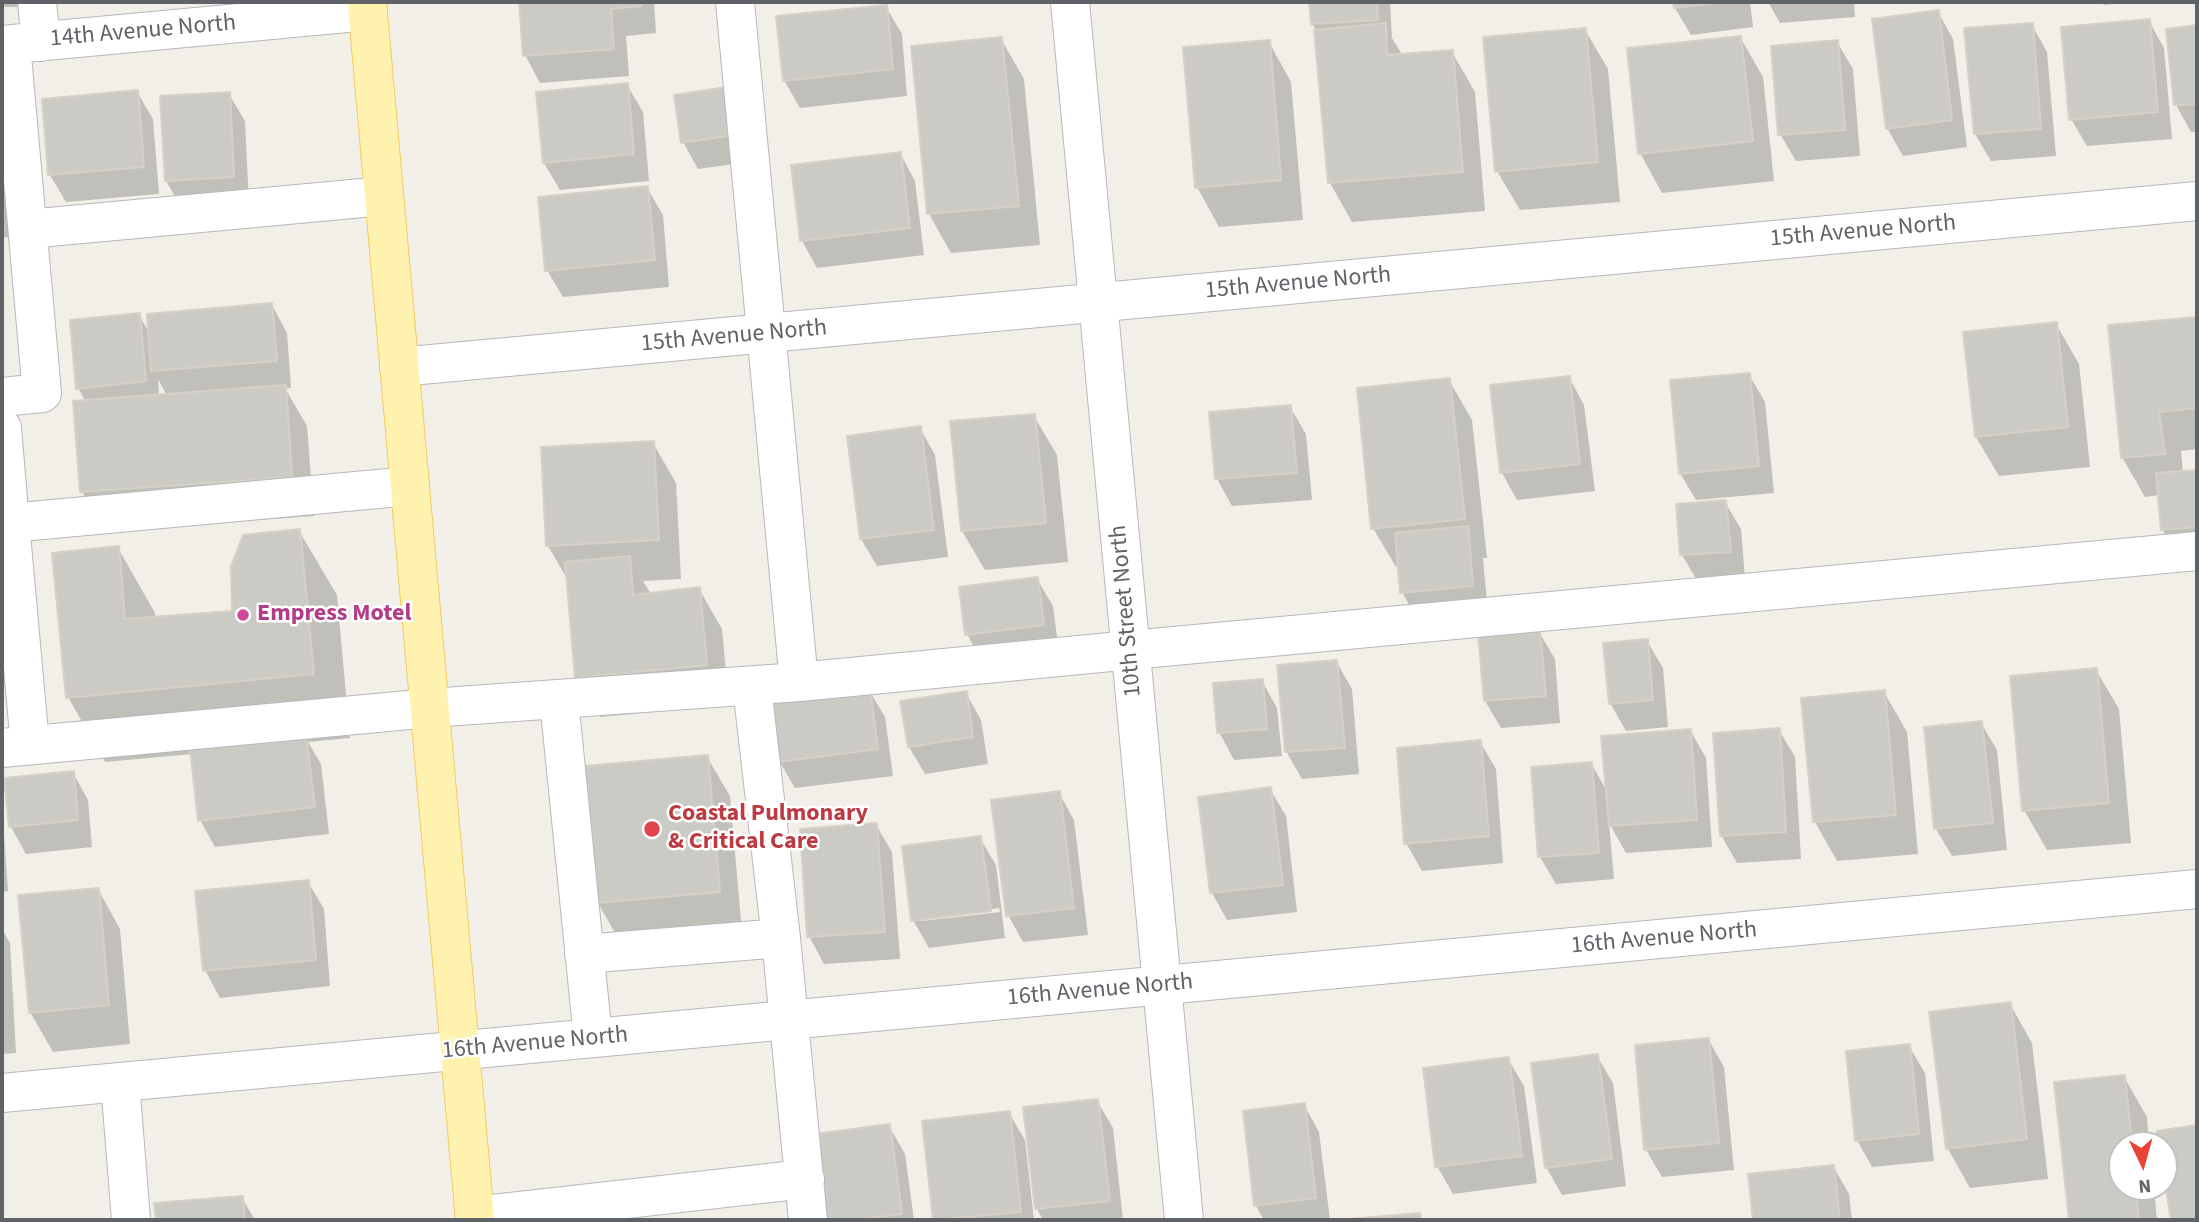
<!DOCTYPE html>
<html>
<head>
<meta charset="utf-8">
<style>
	body { margin:0 }
	#map { position:relative; width:2199px; height:1222px; overflow:hidden; background:#f1efe8; font-family:"Source Sans 3",sans-serif }
	canvas { display:block }
	.frame { position:absolute; inset:0; border:4px solid #5f6368; pointer-events:none }
	.north { position:absolute; left:2108px; top:1131px; width:70px; height:70px; box-sizing:border-box; background:#fff; border:2px solid #bfc1c3; border-radius:50%; rotate:175deg; font-size:19px; font-weight:700; line-height:28px; text-align:center; color:#5f6368 }
	.north::after { content:''; display:block; margin:auto; width:24px; height:32px; background:#ea4335; clip-path:polygon(50% 0,100% 100%,50% 72%,0 100%) }
</style>
</head>
<body>
<div id="map">
<canvas width="2199" height="1222"></canvas>
<div class="frame"></div>
<div class="north">N</div>
</div>
<script>
const g = document.querySelector('canvas').getContext('2d');
g.lineJoin = 'round';
function fill(path, color) { g.fillStyle = color; g.fill(path, 'evenodd'); }
function stroke(path, color, width, dash) { g.strokeStyle = color; g.lineWidth = width; g.lineCap = dash ? 'butt' : 'round'; g.setLineDash(dash || []); g.stroke(path); }
function drawText(font, color, halo, rows, align = 'center') {
  g.font = font + ' "Source Sans 3",sans-serif'; g.lineWidth = 5; g.setLineDash([]); g.textBaseline = 'middle'; g.strokeStyle = halo; g.fillStyle = color; for (const [text, x, y, turn = 0] of rows) {
    g.save(); g.translate(x, y); g.rotate((+turn || 0) * Math.PI / 180); g.textAlign = isNaN(turn) ? turn : align; if (halo) g.strokeText(text, 0, 0); g.fillText(text, 0, 0); g.restore();
  }
}
fill(new Path2D(`
	M 2,2 L 28,2 L 28,7 L 2,7 Z
	M 521,2 L 654,2 L 656,33 L 626,36 L 629,76 L 540,83 L 525,55 Z
	M 1311,2 L 1390,2 L 1392,38 L 1403,56 L 1452,52 L 1475,92 L 1485,211 L 1352,222 L 1330,183 L 1316,30 L 1312,24 Z
	M 1675,2 L 1750,2 L 1753,27 L 1691,35 L 1675,8 Z
	M 1768,2 L 1854,2 L 1855,17 L 1780,23 Z
	M 2102,2 L 2134,2 L 2104,5 Z
	M 886,7 L 902,34 L 907,96 L 800,108 L 784,80 Z
	M 1938,12 L 1953,39 L 1967,147 L 1903,156 L 1887,128 Z
	M 2149,21 L 2164,48 L 2172,139 L 2087,146 L 2071,119 Z
	M 2032,25 L 2047,52 L 2056,156 L 1991,161 L 1975,134 Z
	M 2197,27 L 2197,132 L 2191,132 L 2176,105 L 2168,30 Z
	M 1585,30 L 1608,69 L 1620,202 L 1520,210 L 1497,171 Z
	M 1740,37 L 1763,77 L 1774,181 L 1662,193 L 1640,153 Z
	M 1001,39 L 1024,79 L 1040,245 L 951,253 L 929,214 Z
	M 1269,42 L 1291,82 L 1303,220 L 1219,227 L 1197,187 Z
	M 1837,42 L 1853,69 L 1860,156 L 1796,161 L 1780,134 Z
	M 627,85 L 643,112 L 649,181 L 560,190 L 544,163 Z
	M 726,89 L 748,162 L 698,169 L 683,142 Z
	M 137,92 L 153,119 L 159,194 L 66,202 L 50,175 L 44,100 Z
	M 229,94 L 245,121 L 249,204 L 182,208 L 166,181 Z
	M 900,153 L 915,181 L 924,255 L 817,268 L 802,241 L 793,166 Z
	M 2,162 L 9,237 L 2,238 Z
	M 647,188 L 663,215 L 669,287 L 563,297 L 547,270 Z
	M 272,305 L 287,333 L 291,388 L 285,388 L 307,426 L 314,516 L 105,531 L 82,492 L 86,402 L 78,388 L 139,315 L 150,334 ZM 158,379 L 167,396 L 159,396 Z
	M 2197,319 L 2197,449 L 2181,451 L 2183,473 L 2197,472 L 2197,555 L 2178,557 L 2162,529 L 2159,495 L 2145,497 L 2122,457 L 2109,326 Z
	M 2056,324 L 2079,364 L 2090,467 L 1999,476 L 1976,437 Z
	M 1749,375 L 1765,402 L 1774,493 L 1696,500 L 1680,473 Z
	M 1569,377 L 1584,405 L 1595,491 L 1517,500 L 1502,473 Z
	M 1449,380 L 1472,420 L 1487,558 L 1483,558 L 1488,613 L 1417,619 L 1402,592 L 1400,567 L 1396,567 L 1373,528 Z
	M 1290,407 L 1306,434 L 1312,500 L 1232,506 L 1217,479 Z
	M 1034,416 L 1057,455 L 1068,562 L 985,570 L 962,531 Z
	M 920,428 L 935,455 L 948,557 L 877,566 L 861,539 Z
	M 653,443 L 676,483 L 681,579 L 643,581 L 651,594 L 699,589 L 722,629 L 729,705 L 600,717 L 577,678 L 568,580 L 548,546 Z
	M 1725,502 L 1741,529 L 1745,579 L 1698,582 L 1682,555 Z
	M 299,531 L 337,595 L 350,738 L 308,742 L 321,764 L 329,834 L 215,847 L 200,820 L 192,754 L 105,762 L 68,697 L 118,548 L 155,613 L 155,619 L 234,612 Z
	M 1037,579 L 1053,606 L 1059,652 L 982,661 L 967,634 Z
	M 1539,632 L 1555,659 L 1560,723 L 1501,728 L 1485,701 Z
	M 1647,641 L 1663,668 L 1668,727 L 1626,731 L 1610,703 Z
	M 1336,661 L 1352,689 L 1359,774 L 1302,779 L 1286,751 Z
	M 2096,670 L 2119,709 L 2131,843 L 2047,850 L 2024,810 Z
	M 1262,681 L 1277,708 L 1282,756 L 1234,760 L 1219,732 Z
	M 869,690 L 885,717 L 893,776 L 795,788 L 779,761 Z
	M 1884,692 L 1907,732 L 1918,854 L 1837,861 L 1815,822 L 1803,700 Z
	M 966,693 L 981,720 L 988,764 L 925,774 L 909,747 Z
	M 1981,723 L 1997,750 L 2007,850 L 1952,856 L 1936,829 Z
	M 1690,730 L 1706,758 L 1712,847 L 1626,853 L 1609,823 L 1614,879 L 1556,884 L 1540,857 L 1591,763 L 1608,793 Z
	M 1779,730 L 1795,757 L 1801,859 L 1737,863 L 1721,835 Z
	M 1480,742 L 1496,769 L 1503,863 L 1422,871 L 1406,843 Z
	M 707,757 L 730,796 L 742,932 L 620,942 L 598,903 Z
	M 73,773 L 88,800 L 92,847 L 26,854 L 11,827 Z
	M 1270,789 L 1286,816 L 1297,912 L 1227,920 L 1212,893 L 1200,798 Z
	M 1059,793 L 1074,820 L 1088,935 L 1023,942 L 1008,915 Z
	M 2,805 L 8,891 L 2,892 Z
	M 876,825 L 892,852 L 900,959 L 824,964 L 809,936 Z
	M 980,838 L 996,865 L 1005,938 L 929,948 L 913,920 ZM 999,908 L 1000,912 L 922,921 L 922,918 Z
	M 308,882 L 324,909 L 330,986 L 220,998 L 205,970 Z
	M 98,889 L 120,929 L 130,1044 L 53,1052 L 30,1012 Z
	M 2,929 L 10,943 L 16,1053 L 2,1054 Z
	M 2010,1004 L 2032,1043 L 2048,1179 L 1970,1188 L 1948,1149 L 1931,1013 Z
	M 1708,1039 L 1724,1067 L 1734,1170 L 1662,1177 L 1646,1150 Z
	M 1909,1046 L 1925,1073 L 1934,1161 L 1872,1167 L 1857,1140 Z
	M 1597,1056 L 1613,1083 L 1626,1186 L 1562,1195 L 1546,1167 Z
	M 1508,1059 L 1524,1086 L 1537,1183 L 1453,1194 L 1437,1166 Z
	M 2124,1077 L 2147,1117 L 2149,1145 L 2122,1145 L 2122,1187 L 2154,1187 L 2157,1220 L 2070,1220 L 2056,1084 Z
	M 1097,1101 L 1113,1128 L 1123,1220 L 1043,1220 L 1037,1209 L 1025,1109 Z
	M 1304,1105 L 1319,1132 L 1330,1220 L 1264,1220 L 1256,1206 Z
	M 1009,1113 L 1025,1140 L 1034,1220 L 935,1220 L 924,1122 Z
	M 889,1126 L 905,1154 L 914,1220 L 828,1220 L 817,1136 Z
	M 2197,1127 L 2197,1220 L 2173,1220 L 2164,1164 L 2164,1145 L 2161,1145 L 2159,1132 Z
	M 1833,1166 L 1849,1194 L 1852,1220 L 1755,1220 L 1750,1176 Z
	M 242,1198 L 255,1220 L 158,1220 L 156,1205 Z`), '#0003');
const building = new Path2D(`
	M 519,2 L 641,2 L 641,6 L 611,9 L 614,49 L 523,56 Z
	M 1309,2 L 1377,2 L 1378,20 L 1311,24 Z
	M 1673,2 L 1726,2 L 1674,8 Z
	M 887,5 L 893,69 L 783,81 L 776,16 Z
	M 1939,10 L 1952,120 L 1886,129 L 1872,19 Z
	M 2150,19 L 2158,112 L 2069,120 L 2061,27 Z
	M 1386,23 L 1387,55 L 1453,50 L 1463,172 L 1328,183 L 1314,30 Z
	M 2033,23 L 2041,129 L 1974,134 L 1964,28 Z
	M 2197,25 L 2197,104 L 2174,105 L 2166,29 Z
	M 1586,28 L 1598,162 L 1495,172 L 1483,37 Z
	M 1741,36 L 1753,141 L 1638,154 L 1627,48 Z
	M 1002,37 L 1019,206 L 927,214 L 911,46 Z
	M 1270,40 L 1281,180 L 1195,188 L 1183,47 Z
	M 1838,40 L 1845,130 L 1778,135 L 1771,46 Z
	M 628,83 L 634,154 L 543,163 L 536,92 Z
	M 727,87 L 733,135 L 681,143 L 674,95 Z
	M 138,90 L 144,167 L 48,175 L 42,99 Z
	M 230,92 L 234,177 L 165,181 L 160,96 Z
	M 901,152 L 910,228 L 800,241 L 791,165 Z
	M 648,186 L 655,260 L 545,271 L 538,197 Z
	M 272,303 L 277,361 L 151,371 L 147,314 Z
	M 140,313 L 146,381 L 76,389 L 70,320 Z
	M 2197,317 L 2197,408 L 2159,412 L 2165,454 L 2121,458 L 2108,325 Z
	M 2057,322 L 2068,427 L 1975,437 L 1963,332 Z
	M 1750,373 L 1759,466 L 1679,474 L 1670,380 Z
	M 1570,376 L 1580,464 L 1500,473 L 1490,385 Z
	M 1450,378 L 1465,519 L 1371,529 L 1357,388 Z
	M 286,385 L 292,477 L 80,492 L 73,401 Z
	M 1291,405 L 1297,473 L 1215,479 L 1209,412 Z
	M 1035,414 L 1046,523 L 961,531 L 950,421 Z
	M 921,426 L 934,530 L 860,539 L 847,436 Z
	M 654,441 L 659,540 L 546,546 L 541,447 Z
	M 2197,470 L 2197,527 L 2161,530 L 2156,473 Z
	M 1726,500 L 1731,552 L 1680,555 L 1676,504 Z
	M 1468,526 L 1473,586 L 1400,593 L 1395,533 Z
	M 300,529 L 314,674 L 66,698 L 52,553 L 119,546 L 125,619 L 232,611 L 231,566 L 243,535 Z
	M 630,556 L 633,595 L 700,587 L 707,665 L 575,678 L 565,562 Z
	M 1038,577 L 1044,625 L 965,635 L 959,587 Z
	M 1540,630 L 1546,696 L 1484,701 L 1478,635 Z
	M 1648,639 L 1653,700 L 1609,704 L 1603,643 Z
	M 1337,660 L 1345,748 L 1285,752 L 1277,665 Z
	M 2097,668 L 2109,803 L 2022,811 L 2010,676 Z
	M 1263,679 L 1267,729 L 1217,733 L 1213,683 Z
	M 870,688 L 878,749 L 777,762 L 770,701 Z
	M 1885,690 L 1896,815 L 1813,822 L 1801,698 Z
	M 967,691 L 973,737 L 908,747 L 900,701 Z
	M 1982,721 L 1993,823 L 1934,829 L 1924,727 Z
	M 1780,728 L 1786,832 L 1720,836 L 1713,733 Z
	M 1691,729 L 1697,820 L 1609,826 L 1601,736 Z
	M 306,735 L 315,807 L 198,821 L 190,749 Z
	M 1481,740 L 1489,836 L 1404,844 L 1397,748 Z
	M 708,755 L 720,892 L 596,903 L 584,766 Z
	M 1592,762 L 1599,853 L 1538,857 L 1531,767 Z
	M 74,771 L 78,820 L 9,827 L 4,778 Z
	M 1271,787 L 1283,885 L 1210,893 L 1198,797 Z
	M 1060,791 L 1074,908 L 1006,916 L 991,800 Z
	M 877,823 L 885,932 L 807,937 L 800,829 Z
	M 981,836 L 991,911 L 911,921 L 902,846 Z
	M 309,880 L 316,960 L 203,971 L 195,891 Z
	M 99,888 L 109,1005 L 29,1013 L 18,895 Z
	M 2011,1002 L 2027,1139 L 1946,1149 L 1929,1012 Z
	M 1709,1038 L 1719,1143 L 1644,1150 L 1635,1045 Z
	M 1910,1044 L 1919,1134 L 1855,1141 L 1846,1051 Z
	M 1598,1054 L 1612,1159 L 1545,1168 L 1531,1063 Z
	M 1509,1057 L 1522,1156 L 1435,1167 L 1423,1068 Z
	M 2125,1075 L 2132,1145 L 2122,1145 L 2122,1187 L 2136,1187 L 2139,1220 L 2069,1220 L 2054,1082 Z
	M 1098,1099 L 1110,1201 L 1035,1209 L 1023,1107 Z
	M 1305,1103 L 1316,1198 L 1254,1206 L 1243,1111 Z
	M 1010,1111 L 1021,1212 L 933,1220 L 922,1121 Z
	M 890,1124 L 902,1214 L 855,1220 L 826,1220 L 815,1134 Z
	M 2197,1125 L 2197,1220 L 2171,1220 L 2164,1175 L 2164,1145 L 2159,1145 L 2157,1131 Z
	M 1834,1165 L 1840,1220 L 1753,1220 L 1748,1174 Z
	M 243,1196 L 245,1220 L 156,1220 L 154,1203 Z
	M 1420,1213 L 1421,1220 L 1338,1220 Z`);
fill(building, '#cccac5');
stroke(building, '#d6d1c6', 2);
const minor = new Path2D(`
	M 37,2 L 41,42
	M 735,2 L 799,682
	M 1070,2 L 1184,1220
	M 2,45 L 368,11
	M 28,229 L 384,196
	M 399,367 L 2197,201
	M 2,397 L 42,393 L 11,45
	M 2,428 L 10,523 L 410,486
	M 10,523 L 30,745
	M 752,687 L 781,938 L 808,1220
	M 559,700 L 593,1038
	M 2,748 L 430,708 L 799,682 L 1131,650 L 2197,551
	M 584,954 L 781,938
	M 120,1082 L 131,1220
	M 2,1093 L 2197,889
	M 475,1216 L 805,1179`);
const major = new Path2D(`
	M 367,2 L 475,1220`);
stroke(minor, '#b5b8bc', 40);
stroke(major, '#f2c960', 40);
stroke(minor, '#fff', 38);
stroke(major, '#fff2af', 38);
for (const [x, y, r, color] of [
	[243,615,7,"#d1479c"],
	[652,829,9,"#e0444e"]
]) { const dot = new Path2D(); dot.arc(x, y, r, 0, 2 * Math.PI); g.fillStyle = color; g.fill(dot); stroke(dot, '#fff', 2.5); }
drawText('24px', '#5f6368', '#fff', [
	["14th Avenue North",143,32,-5],
	["15th Avenue North",1863,232,-5],
	["15th Avenue North",1298,284,-5],
	["15th Avenue North",734,337,-5],
	["10th Street North",1127,611,-95],
	["16th Avenue North",1664,939,-5],
	["16th Avenue North",1100,991,-5],
	["16th Avenue North",535,1044,-5]
]);
drawText('bold 24px', '#b23c85', '#fff', [
	["Empress Motel",257,615]
], 'left');
drawText('bold 24px', '#be3a42', '#fff', [
	["Coastal Pulmonary",668,815],
	["& Critical Care",668,843]
], 'left');
</script>
</body>
</html>
